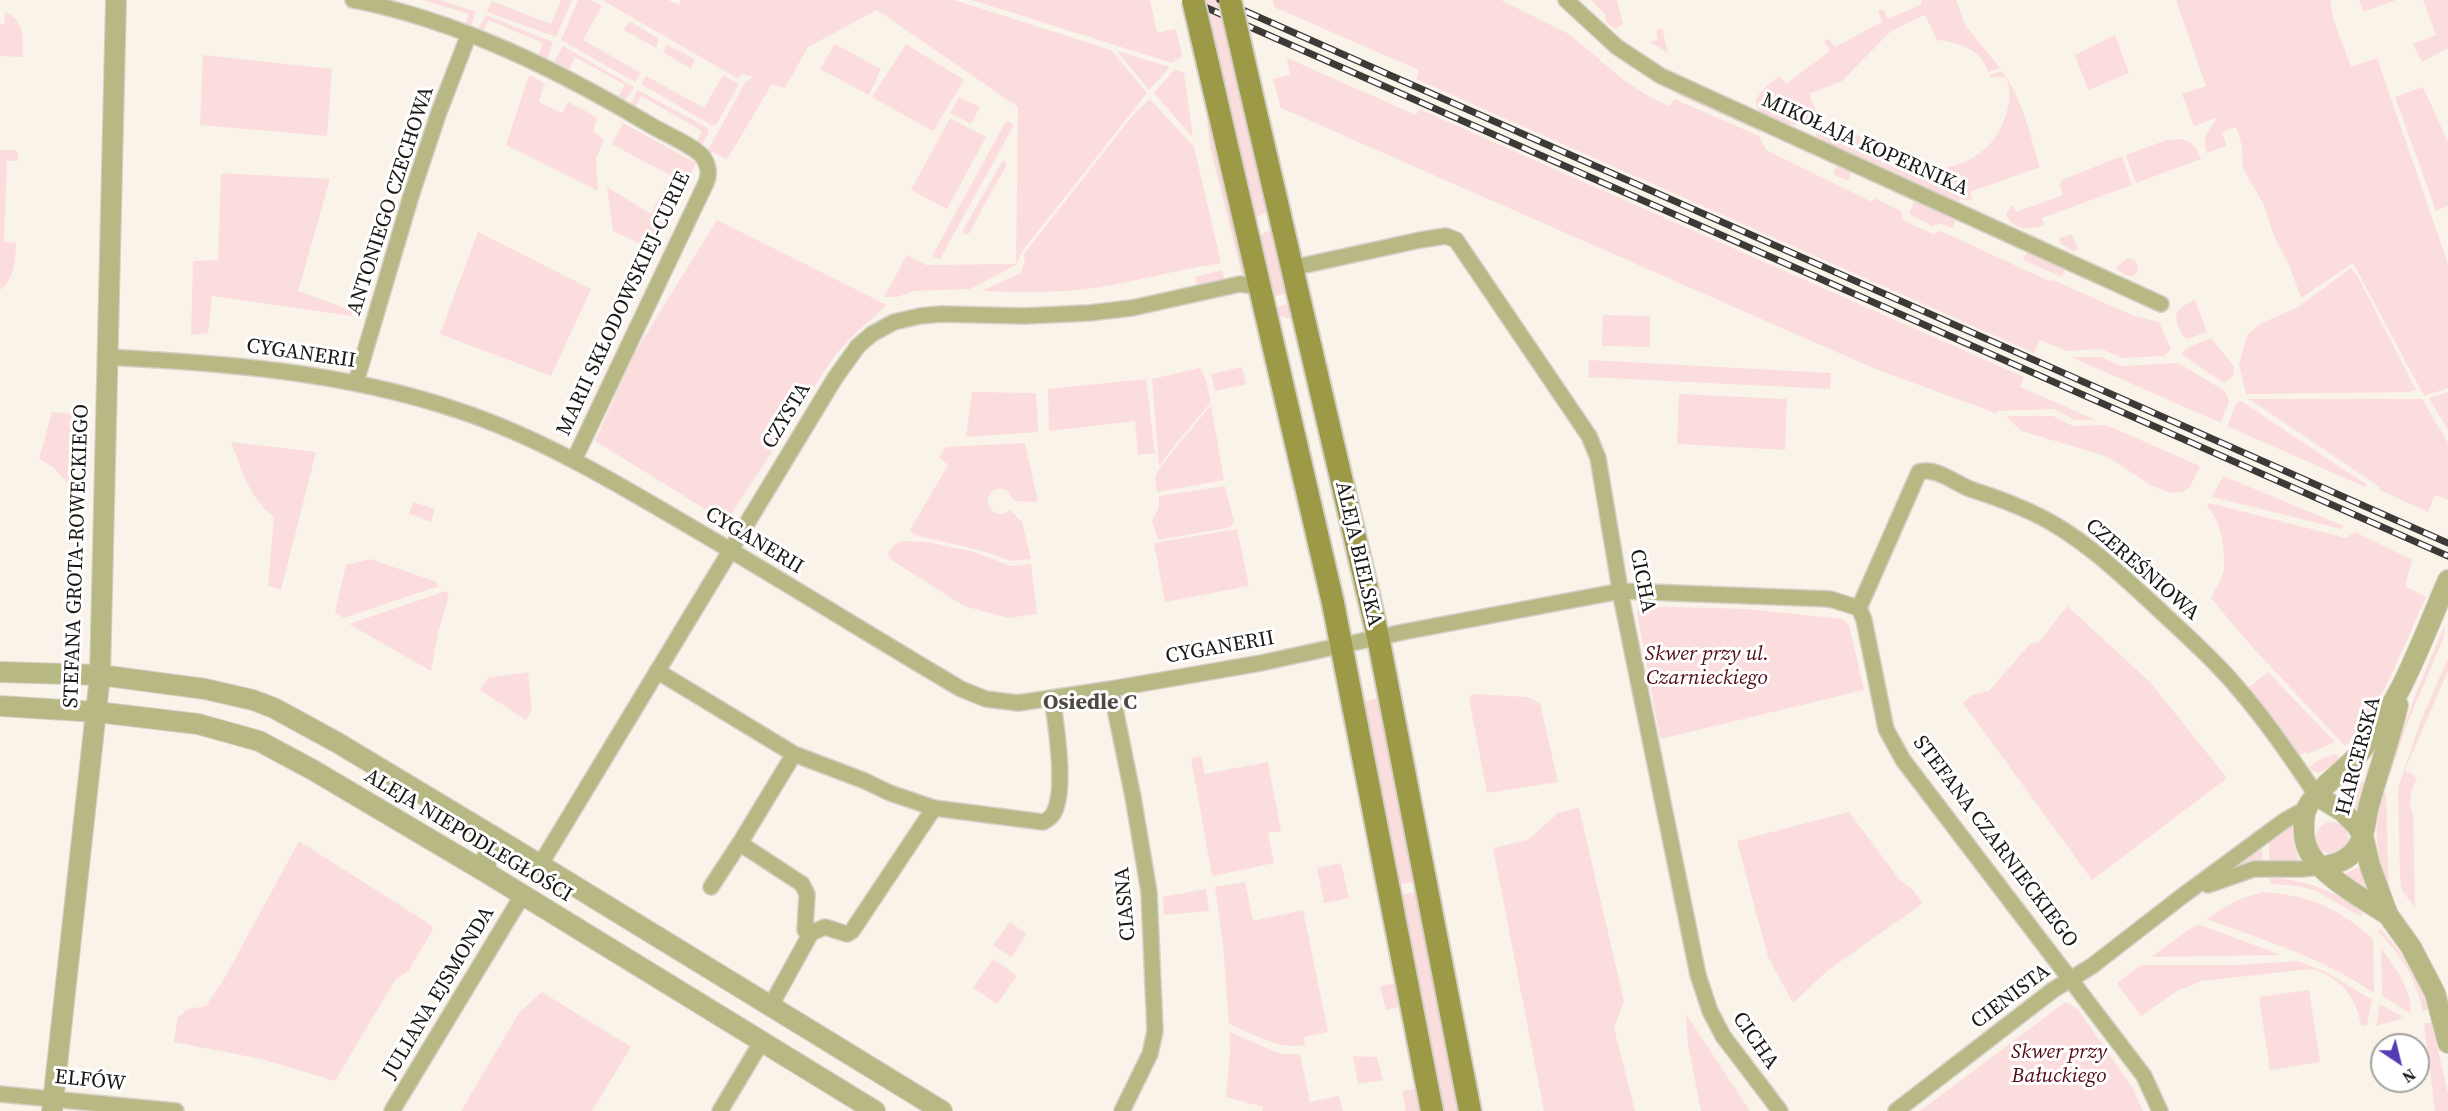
<!DOCTYPE html>
<html>
<head>
<meta charset="utf-8">
<style>
	body { margin:0 }
	#map { position:relative; width:2448px; height:1111px; overflow:hidden; background:#f9f3ea; font-family:"Source Serif 4",serif }
	canvas { display:block }
	.north { position:absolute; left:2370px; top:1033px; width:60px; height:60px; box-sizing:border-box; background:#fff; border:2px solid #a3a3a1; border-radius:50%; rotate:145deg; font-size:16px; font-weight:700; line-height:24px; text-align:center; color:#1a1815 }
	.north::after { content:''; display:block; margin:auto; width:21px; height:27px; background:#553cb4; clip-path:polygon(50% 0,100% 100%,50% 72%,0 100%) }
</style>
</head>
<body>
<div id="map">
<canvas width="2448" height="1111"></canvas>
<div class="north">N</div>
</div>
<script>
const g = document.querySelector('canvas').getContext('2d');
g.lineJoin = 'round';
function fill(path, color) { g.fillStyle = color; g.fill(path, 'evenodd'); }
function stroke(path, color, width, dash) { g.strokeStyle = color; g.lineWidth = width; g.lineCap = dash ? 'butt' : 'round'; g.setLineDash(dash || []); g.stroke(path); }
function drawText(font, color, halo, rows, align = 'center') {
  g.font = font + ' "Source Serif 4",serif'; g.lineWidth = 6; g.setLineDash([]); g.textBaseline = 'middle'; g.strokeStyle = halo; g.fillStyle = color; for (const [text, x, y, turn = 0] of rows) {
    g.save(); g.translate(x, y); g.rotate((+turn || 0) * Math.PI / 180); g.textAlign = isNaN(turn) ? turn : align; if (halo) g.strokeText(text, 0, 0); g.fillText(text, 0, 0); g.restore();
  }
}
fill(new Path2D(`
	M 423,0 L 440,0 L 476,12 L 470,28 L 465,26 L 469,14 Z
	M 561,0 L 572,0 L 556,37 L 487,12 L 492,1 L 551,24 Z
	M 578,0 L 591,0 L 602,6 L 583,40 L 641,73 L 635,82 L 561,40 Z
	M 602,0 L 668,0 L 679,5 L 681,0 L 954,0 L 1111,50 L 1147,93 L 1023,250 L 1016,265 L 970,289 L 914,291 L 897,297 L 884,297 L 907,255 L 926,265 L 1016,264 L 1018,107 L 877,10 L 808,47 L 785,88 L 772,84 L 729,156 L 726,159 L 708,150 L 745,83 L 753,77 L 743,74 L 737,78 Z
	M 972,0 L 1150,0 L 1157,33 L 1176,29 L 1182,56 L 1172,63 Z
	M 1202,0 L 1221,0 L 1273,214 L 1264,213 L 1254,218 Z
	M 1273,0 L 1501,0 L 1569,34 L 1625,81 L 1648,96 L 1670,106 L 1674,99 L 1759,136 L 1766,150 L 1872,202 L 1874,198 L 1901,211 L 1903,220 L 1933,234 L 1941,231 L 2049,281 L 2053,280 L 2134,316 L 2159,322 L 2171,349 L 2164,356 L 2122,358 L 2101,349 L 2066,351 L 2040,340 L 2034,353 L 1416,79 L 1419,70 L 1274,7 Z
	M 1591,0 L 1617,0 L 1623,24 L 1615,29 L 1606,22 L 1605,14 Z
	M 1921,0 L 1956,0 L 1965,25 L 2000,68 L 1988,72 C 1980,48 1960,43 1937,40 L 1925,15 L 1891,31 L 1842,81 L 1809,94 L 1818,116 C 1808,119 1797,126 1786,125 C 1781,124 1774,119 1769,117 C 1741,103 1765,88 1779,76 L 1786,84 L 1830,51 L 1824,41 L 1829,39 L 1835,47 L 1882,22 L 1878,11 L 1883,9 L 1888,19 L 1922,4 Z
	M 2176,0 L 2330,0 L 2334,21 L 2351,67 L 2377,58 L 2448,264 L 2448,388 L 2424,396 L 2353,263 L 2301,298 L 2290,267 L 2274,236 L 2263,203 L 2243,169 L 2242,146 L 2236,127 L 2222,132 L 2227,146 L 2207,153 C 2201,137 2209,130 2218,117 L 2194,126 L 2182,94 L 2206,86 Z
	M 2359,0 L 2396,0 L 2364,12 Z
	M 2423,0 L 2448,0 L 2448,48 L 2422,62 L 2413,44 L 2436,35 Z
	M 5,12 C 25,21 23,38 23,57 L 0,56 L 0,25 L 4,24 Z
	M 486,15 L 553,42 L 548,57 L 545,59 L 538,56 L 543,43 L 488,20 L 482,35 L 477,31 Z
	M 629,21 L 659,39 L 656,48 L 624,30 Z
	M 1662,28 L 1668,53 L 1650,42 L 1658,39 L 1656,30 Z
	M 2115,35 L 2129,73 L 2088,90 L 2075,55 Z
	M 835,44 L 881,69 L 869,95 L 820,69 Z
	M 906,44 L 964,80 L 933,131 L 872,97 Z
	M 667,45 L 695,59 L 691,69 L 663,52 Z
	M 563,46 L 634,87 L 624,102 L 617,98 L 625,85 L 575,57 L 568,71 L 557,65 L 555,60 Z
	M 1117,51 L 1170,67 L 1149,90 Z
	M 203,55 L 332,69 L 327,136 L 200,125 Z
	M 1287,58 L 1416,115 L 1419,109 L 2024,377 L 2020,387 L 2096,420 L 2075,420 L 2054,409 L 1996,411 L 1998,414 L 1873,368 L 1281,108 L 1273,79 L 1290,75 Z
	M 1196,60 L 1247,271 L 1242,276 L 1209,143 L 1207,115 Z
	M 1175,69 L 1184,73 L 1193,138 L 1154,93 Z
	M 2002,71 C 2022,98 2030,135 2040,167 L 1970,192 L 1973,199 L 1966,200 L 1961,198 L 1958,203 L 1816,139 L 1817,132 L 1837,123 C 1845,128 1855,136 1865,138 C 1871,140 1867,137 1874,140 C 1884,146 1892,157 1903,162 C 1937,179 1986,162 2001,127 C 2008,112 2013,94 2006,78 L 1990,77 L 1989,75 Z
	M 529,75 L 544,83 L 539,102 L 562,113 L 568,102 L 597,117 L 593,131 L 604,140 L 596,158 L 598,191 L 506,145 Z
	M 723,75 L 739,84 L 716,125 L 713,126 L 641,84 L 646,76 L 704,108 Z
	M 2423,87 L 2448,142 L 2448,206 L 2436,211 L 2395,97 Z
	M 638,90 L 708,128 L 709,132 L 702,144 L 697,141 L 702,131 L 641,96 L 635,108 L 630,105 Z
	M 1677,91 L 1763,130 L 1761,132 L 1676,94 Z
	M 959,97 L 980,107 L 971,124 L 950,113 Z
	M 1150,99 L 1194,147 L 1221,263 C 1173,270 1127,285 1078,290 C 1046,293 1013,292 981,291 L 1021,273 L 1025,258 L 1023,255 L 1134,114 Z
	M 950,118 L 986,137 L 947,209 L 911,190 Z
	M 1006,121 L 1014,125 L 940,259 L 932,256 Z
	M 623,123 L 696,163 L 653,250 L 613,231 L 607,187 L 651,214 L 671,176 L 612,144 Z
	M 2181,139 C 2194,142 2196,147 2201,159 L 2136,183 L 2126,155 L 2167,140 Z
	M 0,150 L 14,150 L 18,153 L 18,161 L 7,161 L 4,242 L 16,243 C 15,261 15,278 0,290 Z
	M 2122,156 L 2132,185 L 2042,218 L 2045,225 C 2030,230 2011,231 2006,213 L 2012,205 L 2016,212 L 2063,195 L 2060,185 L 2062,180 Z
	M 1003,160 L 1007,164 L 968,235 L 962,232 Z
	M 1837,165 L 1852,170 L 1848,181 L 1833,174 Z
	M 221,173 L 330,179 L 298,291 L 353,311 L 352,316 L 212,296 L 208,333 L 191,335 L 193,261 L 218,260 Z
	M 1915,199 L 1956,220 L 1952,228 L 1940,223 L 1932,226 L 1909,214 Z
	M 717,220 L 887,305 L 858,331 L 835,355 L 726,522 L 595,441 L 635,352 Z
	M 1272,231 L 1277,236 L 1292,292 L 1272,297 L 1258,239 L 1265,232 Z
	M 478,232 L 591,289 L 551,376 L 440,334 Z
	M 2071,234 L 2078,248 L 2074,252 L 2060,243 L 2060,238 Z
	M 2028,250 L 2065,267 L 2062,277 L 2023,260 Z
	M 2127,258 C 2136,258 2138,265 2138,272 L 2131,277 L 2115,269 Z
	M 2351,268 L 2359,279 L 2416,390 L 2408,392 L 2246,394 L 2239,364 L 2247,335 L 2260,324 L 2298,307 Z
	M 1222,270 L 1225,280 L 1197,287 L 1195,277 Z
	M 2195,300 L 2207,332 L 2187,339 C 2182,336 2181,333 2179,328 C 2171,311 2182,306 2195,300 Z
	M 1294,302 L 1293,315 L 1289,318 L 1278,316 L 1274,308 Z
	M 1603,315 L 1650,316 L 1650,347 L 1602,346 Z
	M 2211,338 L 2233,365 L 2234,375 L 2224,383 L 2181,354 L 2187,348 Z
	M 2071,357 L 2101,357 L 2121,366 L 2178,363 L 2225,391 L 2229,401 L 2221,423 Z
	M 1589,360 L 1831,373 L 1830,389 L 1588,377 Z
	M 1242,367 L 1246,384 L 1215,391 L 1211,374 Z
	M 1200,368 L 1206,380 L 1211,402 L 1178,441 L 1159,466 L 1152,379 Z
	M 1146,379 L 1155,453 L 1138,455 L 1135,421 L 1049,431 L 1048,389 Z
	M 972,392 L 1036,393 L 1038,432 L 966,437 Z
	M 2448,392 L 2448,430 L 2429,398 Z
	M 1679,394 L 1787,399 L 1785,450 L 1677,444 Z
	M 2249,399 L 2422,399 L 2448,443 L 2448,500 L 2435,495 L 2428,512 L 2380,490 L 2380,487 Z
	M 2241,401 L 2367,485 L 2365,487 L 2227,426 L 2237,402 Z
	M 1211,405 L 1224,480 L 1157,492 L 1155,478 L 1160,467 Z
	M 52,412 L 75,414 L 73,489 L 53,467 L 39,459 Z
	M 2006,416 L 2053,416 L 2073,426 L 2106,425 L 2200,466 L 2190,487 L 2184,492 L 2171,493 L 2152,486 L 2106,456 L 2021,431 Z
	M 231,442 L 316,452 L 281,590 L 268,586 L 274,517 C 249,498 242,470 231,442 Z
	M 1025,443 L 1038,502 L 1014,501 L 1008,491 C 999,486 992,489 987,499 L 990,508 L 995,513 L 1003,514 L 1010,510 L 1022,522 L 1031,559 L 1011,561 L 983,551 L 915,535 L 910,530 L 948,465 L 939,457 L 946,447 Z
	M 2223,476 L 2344,526 L 2341,529 L 2212,497 Z
	M 1225,486 L 1234,522 L 1231,527 L 1158,540 L 1152,521 L 1159,507 L 1159,496 Z
	M 413,502 L 435,509 L 431,522 L 409,514 Z
	M 2209,503 L 2346,538 L 2355,532 L 2412,560 L 2405,586 L 2426,597 C 2408,635 2376,722 2345,746 L 2253,648 L 2211,598 C 2215,590 2223,578 2224,568 C 2225,549 2221,519 2207,507 Z
	M 1237,529 L 1249,586 L 1165,602 L 1154,543 Z
	M 902,541 L 927,542 L 971,551 L 1011,566 L 1031,564 L 1037,614 L 1008,618 L 964,606 L 893,561 L 888,554 L 893,546 Z
	M 370,559 L 434,581 L 439,586 L 344,618 L 335,612 L 346,565 Z
	M 446,591 L 449,595 L 438,633 L 431,671 L 349,624 Z
	M 1640,606 L 1747,609 L 1842,619 L 1849,625 L 1864,690 L 1660,739 L 1637,612 Z
	M 2067,606 L 2150,682 L 2227,778 L 2092,880 L 1963,703 L 1972,695 L 1989,691 L 2030,644 L 2039,642 Z
	M 2444,627 L 2444,637 L 2407,724 L 2390,775 L 2386,774 L 2417,691 Z
	M 2448,658 L 2448,671 L 2405,770 L 2417,778 C 2410,791 2408,801 2413,815 L 2415,907 L 2402,891 L 2400,878 L 2398,788 L 2420,723 Z
	M 528,672 L 532,709 L 526,720 L 480,690 L 488,678 Z
	M 2268,672 L 2335,742 L 2308,754 L 2305,752 L 2298,757 L 2248,688 Z
	M 1472,694 L 1527,697 L 1540,703 L 1558,782 L 1487,793 L 1469,699 Z
	M 1378,698 L 1414,882 L 1396,885 L 1361,702 Z
	M 2334,754 L 2342,759 L 2319,773 L 2308,768 L 2319,760 Z
	M 1201,756 L 1205,774 L 1268,762 L 1281,831 L 1268,833 L 1274,863 L 1212,876 L 1191,758 Z
	M 2353,772 L 2366,785 L 2358,812 L 2344,795 L 2337,791 Z
	M 2383,791 L 2386,794 L 2389,895 C 2378,859 2371,829 2383,791 Z
	M 1579,808 L 1624,1001 L 1614,1028 L 1635,1111 L 1544,1111 L 1493,848 L 1528,840 L 1558,813 Z
	M 1849,812 L 1899,879 L 1913,890 L 1923,903 L 1827,971 L 1793,1003 L 1768,957 L 1737,841 Z
	M2316 838a16 16 0 1 1 32 0a16 16 0 1 1-32 0Z
	M 2292,824 L 2294,824 L 2294,846 L 2299,861 L 2269,860 L 2269,842 Z
	M 299,841 L 431,925 L 433,929 L 409,970 L 395,980 L 335,1081 L 261,1059 L 174,1042 L 178,1017 L 188,1009 L 206,1006 L 227,974 Z
	M 2262,847 L 2263,860 L 2244,863 L 2243,862 Z
	M 1341,863 L 1349,898 L 1324,903 L 1317,868 Z
	M 2362,865 L 2369,893 L 2342,876 Z
	M 2278,878 C 2314,883 2329,890 2360,908 L 2362,917 L 2314,890 L 2298,886 L 2271,884 L 2269,879 Z
	M 1245,882 L 1253,921 L 1303,910 L 1328,1032 L 1304,1037 L 1305,1045 C 1278,1050 1253,1034 1229,1024 L 1223,944 L 1215,887 Z
	M 1206,889 L 1209,911 L 1164,915 L 1163,897 Z
	M 1415,892 L 1459,1111 L 1440,1111 L 1397,896 Z
	M 2263,892 C 2311,896 2337,907 2373,939 L 2374,993 C 2323,958 2264,940 2206,919 L 2237,900 Z
	M 1010,922 L 1027,934 L 1011,957 L 993,945 Z
	M 2200,925 L 2276,953 L 2278,955 L 2151,957 L 2194,926 Z
	M 2381,929 C 2401,952 2420,977 2430,1007 L 2427,1010 L 2423,1011 C 2415,976 2402,957 2378,931 Z
	M 2381,948 C 2395,967 2412,989 2411,1014 L 2382,996 Z
	M 993,959 L 1017,976 L 997,1004 L 973,988 Z
	M 2298,961 L 2328,973 L 2372,1000 L 2367,1025 L 2361,1026 C 2357,998 2340,976 2311,969 L 2202,981 L 2177,991 L 2141,1016 L 2117,983 L 2141,965 L 2238,965 Z
	M 1396,983 L 1401,1007 L 1386,1010 L 1380,986 Z
	M 2309,990 L 2320,1062 L 2270,1070 L 2259,997 Z
	M 542,992 L 631,1047 L 592,1111 L 461,1111 L 519,1013 Z
	M 2065,1002 L 2072,1005 L 2079,1011 L 2132,1087 L 2143,1111 L 1920,1111 Z
	M 2380,1004 L 2405,1018 L 2376,1026 Z
	M 1686,1014 L 1750,1111 L 1701,1111 L 1688,1044 Z
	M 2424,1023 L 2432,1023 L 2448,1094 L 2448,1111 L 2435,1111 Z
	M 1229,1032 L 1281,1054 L 1300,1054 L 1310,1102 L 1339,1096 L 1343,1111 L 1262,1111 L 1263,1107 L 1226,1097 L 1230,1052 Z
	M 1353,1056 L 1377,1057 L 1383,1080 L 1358,1084 Z
	M 1417,1088 L 1422,1111 L 1406,1111 L 1402,1091 Z`), '#fcdddd');
const minor = new Path2D(`
	M 353,0 C 460,21 560,71 652,126 C 666,134 694,146 703,157 C 709,166 710,174 706,183 L 574,460
	M 1566,0 L 1617,47 L 1661,76 L 2161,304
	M 1292,268 L 1420,240 L 1446,236 L 1456,240 L 1589,436 L 1598,458 L 1622,601 L 1698,975 L 1710,1011 L 1723,1036 L 1780,1111
	M 106,357 C 225,363 344,372 457,410 C 536,436 608,478 679,520 C 774,575 866,633 961,689 L 986,699 L 1018,703 L 1111,689 L 1261,663 L 1403,632 L 1621,591 L 1830,599 L 1859,608 L 1864,620 L 1886,729 L 1903,760 L 2144,1076 L 2160,1111
	M 356,382 L 411,196 L 439,112 L 469,34
	M 1859,608 L 1919,472 C 1938,467 1955,484 1973,490 C 2001,499 2031,510 2057,526 C 2092,547 2122,576 2152,603 C 2180,630 2211,656 2236,686 C 2266,720 2292,759 2317,796
	M 657,671 L 794,754 L 865,781 L 890,793 L 934,808 L 1043,822 C 1047,820 1051,818 1053,814 C 1067,792 1056,724 1052,698
	M 1111,689 L 1133,797 L 1149,892 L 1155,1031 L 1150,1054 L 1122,1111
	M 794,754 L 743,838 L 743,843 L 747,848 L 802,884 L 807,894 L 805,930
	M 540,865 L 835,378 L 858,346 L 872,334 L 894,322 L 920,316 L 941,314 L 1024,316 L 1089,313 L 1132,308 L 1240,284 L 1261,287
	M 2208,885 L 2254,869 L 2302,869 L 2320,867
	M 711,887 L 743,838
	M 770,1007 L 811,933 L 825,927 L 847,934 L 852,931 L 934,808
	M 0,1094 L 176,1111
	M 392,1111 L 522,896
	M 720,1111 L 762,1041
	M 1896,1111 L 2053,990 L 2092,966 L 2181,897 L 2284,821 L 2307,808`);
const tertiary = new Path2D(`
	M 0,672 L 100,675 L 205,689 L 253,700 L 274,708 L 338,743 L 506,844 L 942,1111
	M 0,706 L 97,712 L 198,724 L 259,741 L 313,770 L 487,873 L 875,1111
	M 2317,796 L 2342,811 L 2357,826 L 2363,836 L 2370,866 L 2388,915 L 2411,947 L 2435,993 L 2448,1043
	M 2320,867 C 2334,865 2348,861 2356,849 C 2365,837 2365,823 2368,809 C 2377,774 2390,740 2398,705
	M 487,873 C 483,856 489,848 506,844
	M 2388,915 C 2364,899 2313,872 2306,844 C 2303,835 2303,816 2307,808 C 2313,793 2346,769 2358,755 C 2400,704 2422,640 2448,580
	M 52,1111 L 100,675 L 116,0`);
const secondary = new Path2D(`
	M 1208,64 L 1333,603 L 1432,1111
	M 1250,87 L 1378,637 L 1470,1111`);
stroke(minor, '#d5d0c8', 18);
stroke(tertiary, '#d5d0c8', 22);
stroke(secondary, '#d5d0c8', 26);
stroke(minor, '#b8b884', 15);
stroke(tertiary, '#b8b884', 20);
stroke(secondary, '#9c9a47', 22);
const rail = new Path2D(`
	M 1189,0 L 2448,556
	M 1220,0 L 2448,543`);
stroke(rail, '#3c3a36', 7);
stroke(rail, '#fff', 4.5, [14]);
const secondaryBridge = new Path2D(`
	M 1193,0 L 1208,64
	M 1230,0 L 1250,87`);
stroke(secondaryBridge, '#d5d0c8', 26, []);
stroke(secondaryBridge, '#9c9a47', 22);
drawText('21px', '#1a1815', '#fff', [
	["MIKOŁAJA KOPERNIKA",1865,145,24],
	["ANTONIEGO CZECHOWA",391,201,-72],
	["MARII SKŁODOWSKIEJ-CURIE",624,304,-65],
	["CYGANERII",301,354,8],
	["CZYSTA",787,416,-59],
	["CYGANERII",754,541,31],
	["ALEJA BIELSKA",1358,554,77],
	["STEFANA GROTA-ROWECKIEGO",77,556,-88],
	["CZEREŚNIOWA",2142,570,41],
	["CICHA",1642,581,79],
	["CYGANERII",1220,648,-10],
	["HARCERSKA",2359,756,-75],
	["ALEJA NIEPODLEGŁOŚCI",468,836,31],
	["STEFANA CZARNIECKIEGO",1995,842,53],
	["CIASNA",1126,904,-95],
	["JULIANA EJSMONDA",439,993,-59],
	["CIENISTA",2011,997,-37],
	["CICHA",1755,1041,55],
	["ELFÓW",90,1081,6]
]);
drawText('italic 21px', '#520c18', '#fff', [
	["Skwer przy ul.",1707,655],
	["Czarnieckiego",1707,679],
	["Skwer przy",2059,1053],
	["Bałuckiego",2059,1077]
]);
drawText('bold 22px', '#4e4942', '#fff', [
	["Osiedle C",1090,703]
]);
</script>
</body>
</html>
